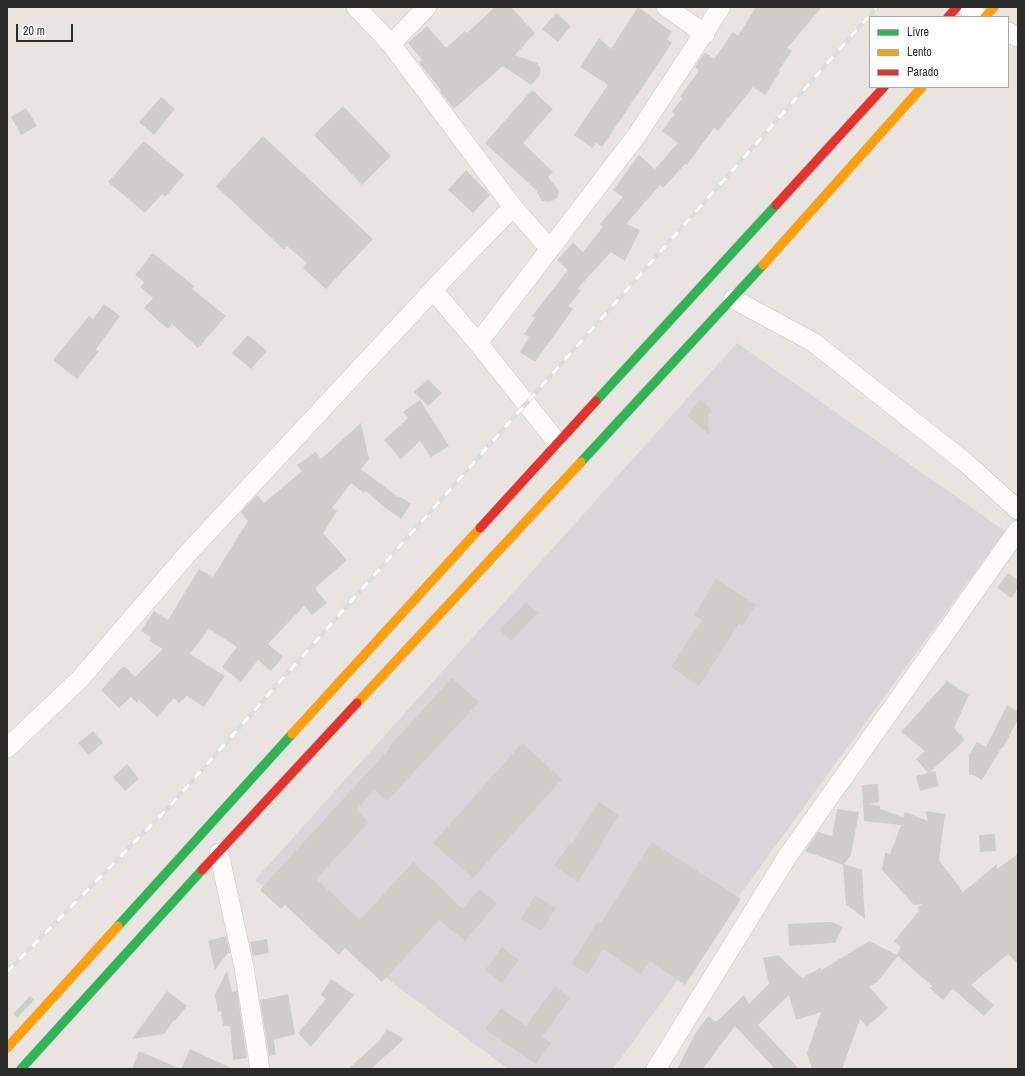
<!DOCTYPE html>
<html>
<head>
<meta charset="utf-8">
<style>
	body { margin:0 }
	#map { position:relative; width:1025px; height:1076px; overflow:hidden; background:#e8e5e1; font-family:"Archivo Narrow",sans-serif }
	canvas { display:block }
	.frame { position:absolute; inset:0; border:8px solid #2b2b2b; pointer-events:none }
	.legend { position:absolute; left:869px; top:16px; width:140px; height:72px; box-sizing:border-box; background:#fff; border:1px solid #aaa; margin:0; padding:5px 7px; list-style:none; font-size:12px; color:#2b2b2b }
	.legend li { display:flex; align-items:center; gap:8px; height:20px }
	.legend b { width:20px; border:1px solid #aaa }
	.scale { position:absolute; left:16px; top:24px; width:57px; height:18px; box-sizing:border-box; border:2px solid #2b2b2b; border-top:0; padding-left:5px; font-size:12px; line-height:14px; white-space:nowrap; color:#2b2b2b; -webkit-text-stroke:3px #fff; paint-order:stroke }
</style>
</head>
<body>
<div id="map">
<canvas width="1025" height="1076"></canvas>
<div class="frame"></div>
<ul class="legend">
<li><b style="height:5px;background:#30b455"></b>Livre</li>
<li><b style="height:5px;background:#ff9f0a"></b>Lento</li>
<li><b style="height:5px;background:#e5322d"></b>Parado</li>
</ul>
<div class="scale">20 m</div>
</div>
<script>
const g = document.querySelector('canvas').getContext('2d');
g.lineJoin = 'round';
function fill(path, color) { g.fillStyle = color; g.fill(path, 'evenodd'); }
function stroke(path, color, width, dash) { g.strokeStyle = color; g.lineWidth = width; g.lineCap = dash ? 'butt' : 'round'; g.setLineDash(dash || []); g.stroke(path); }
fill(new Path2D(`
	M 737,343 L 1005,531 L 613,1069 L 508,1069 L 255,880 Z`), '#d8d6d8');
fill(new Path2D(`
	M 495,7 L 511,7 L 535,33 L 515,55 L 537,63 L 541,69 L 539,76 L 531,85 L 503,66 L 454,109 L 440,91 L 441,90 L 419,63 L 422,60 L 408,43 L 427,26 L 446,48 L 465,31 L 467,33 Z
	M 638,7 L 672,32 L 667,39 L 672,43 L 602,147 L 596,143 L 592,148 L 574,135 L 608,85 L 580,67 L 599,38 L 611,49 Z
	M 756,7 L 822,7 L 787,48 L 792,51 L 778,71 L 780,72 L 765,95 L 753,87 L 718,131 L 714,128 L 687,165 L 685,164 L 663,188 L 660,185 L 626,224 L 640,230 L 625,261 L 611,252 L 577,289 L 581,291 L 568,306 L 573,309 L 535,362 L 520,352 L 529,337 L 524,334 L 535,318 L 532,316 L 568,270 L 557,260 L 573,243 L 583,252 L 603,227 L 600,224 L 623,197 L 613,190 L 639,155 L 655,169 L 678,143 L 662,131 L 675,114 L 672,112 L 682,98 L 680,97 L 699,70 L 695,67 L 705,52 L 714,59 L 733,32 L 738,36 Z
	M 556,13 L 571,26 L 558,42 L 542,29 Z
	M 532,90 L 553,109 L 523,143 L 553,172 L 548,177 L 559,191 L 557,198 L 550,202 L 542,201 L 536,190 L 485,143 Z
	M 161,97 L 175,109 L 154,135 L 139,122 Z
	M 343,106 L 391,156 L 362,185 L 314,135 Z
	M 26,108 L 37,126 L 21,135 L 11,117 Z
	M 263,136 L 373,239 L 326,289 L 303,268 L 307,263 L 287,246 L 284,250 L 216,186 Z
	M 144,141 L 184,175 L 165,197 L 162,194 L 145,213 L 108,182 Z
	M 466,170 L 490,195 L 473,213 L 448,190 Z
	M 153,253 L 194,286 L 192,289 L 226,316 L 198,348 L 172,324 L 168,329 L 144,308 L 153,298 L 140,287 L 144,282 L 135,275 Z
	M 104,304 L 120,316 L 96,349 L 99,351 L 77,379 L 53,360 L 89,316 L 93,319 Z
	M 248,335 L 267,351 L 251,369 L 232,353 Z
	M 428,379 L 442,393 L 428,406 L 414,392 Z
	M 420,400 L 449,446 L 431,457 L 420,441 L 401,459 L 384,440 L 408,418 L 403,412 Z
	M 700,400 L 712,410 L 708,415 L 709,434 L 687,416 Z
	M 361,423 L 369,459 L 361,469 L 398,497 L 399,496 L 411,504 L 401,519 L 384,507 L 366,491 L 364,493 L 351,483 L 332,508 L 337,511 L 323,533 L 347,560 L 315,588 L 327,603 L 312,615 L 304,606 L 268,644 L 283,657 L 271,671 L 258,660 L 241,682 L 222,667 L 237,647 L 209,629 L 190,654 L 225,676 L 204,707 L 187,696 L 179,703 L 174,698 L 157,717 L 139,700 L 137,703 L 131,697 L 119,708 L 101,690 L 124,666 L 135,677 L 163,649 L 149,641 L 151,637 L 141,631 L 154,611 L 168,620 L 199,569 L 213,577 L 248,521 L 241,512 L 257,495 L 264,503 L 302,471 L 297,465 L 316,452 L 321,459 Z
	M 1008,573 L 1018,580 L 1018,589 L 1011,598 L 997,588 Z
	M 716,579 L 756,605 L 742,626 L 739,624 L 699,686 L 671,667 L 702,620 L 694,615 Z
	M 526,602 L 538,613 L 511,641 L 500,630 Z
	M 452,678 L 479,702 L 387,801 L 374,790 L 356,810 L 369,822 L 316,879 L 360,920 L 413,862 L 463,909 L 479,889 L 497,903 L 465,941 L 439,920 L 382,982 L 345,948 L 339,955 L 285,905 L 281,909 L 260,890 L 390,748 L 389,747 Z
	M 947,681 L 969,695 L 954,728 L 965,740 L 930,772 L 935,771 L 939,786 L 920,791 L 916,776 L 928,773 L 916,759 L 925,751 L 901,732 Z
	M 1007,705 L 1018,712 L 1018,719 L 1003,748 L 1002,747 L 982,780 L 973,775 L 969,775 L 969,755 L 977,742 L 986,747 Z
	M 93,731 L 103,743 L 89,755 L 78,743 Z
	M 522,743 L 562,779 L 473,878 L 433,843 Z
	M 127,764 L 139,779 L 125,791 L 113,777 Z
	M 878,784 L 879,802 L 869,804 L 880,806 L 880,809 L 903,817 L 905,812 L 928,821 L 925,811 L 945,814 L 939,860 L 963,892 L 997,864 L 997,869 L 1018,854 L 1018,964 L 1008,954 L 971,985 L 994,1005 L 984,1016 L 953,989 L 943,1000 L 930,988 L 932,986 L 898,956 L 877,982 L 869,987 L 888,1008 L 867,1027 L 860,1019 L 842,1069 L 812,1069 L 807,1053 L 821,1012 L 796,1020 L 789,995 L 758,1025 L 799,1069 L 775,1069 L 735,1026 L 703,1069 L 677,1069 L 695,1034 L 708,1016 L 716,1022 L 744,995 L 749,1004 L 769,984 L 763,958 L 778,955 L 802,978 L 822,967 L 820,971 L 869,941 L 897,955 L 901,947 L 894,941 L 919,911 L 917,908 L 922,904 L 914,905 L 882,870 L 885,853 L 890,854 L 901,825 L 864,821 L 862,785 Z
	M 599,802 L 619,815 L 578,882 L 554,866 L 570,843 L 572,844 Z
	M 837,809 L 859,812 L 851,855 L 844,864 L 862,870 L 865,919 L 846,904 L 843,865 L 805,851 L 818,832 L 832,836 Z
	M 995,834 L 996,851 L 980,852 L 979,835 Z
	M 652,842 L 741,899 L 685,985 L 650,961 L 640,974 L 603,949 L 588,974 L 571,964 L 598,921 L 601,923 Z
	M 535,895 L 556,908 L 541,931 L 521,919 Z
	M 826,922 L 832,922 L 843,927 L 835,943 L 789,946 L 788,924 Z
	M 226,936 L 230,953 L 228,953 L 215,970 L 208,941 Z
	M 267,939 L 269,953 L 253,956 L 250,942 Z
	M 502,947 L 519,960 L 502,983 L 485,970 Z
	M 227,970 L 232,992 L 237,991 L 247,1058 L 233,1060 L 230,1026 L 223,1026 L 221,1011 L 218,1012 L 215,995 Z
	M 331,979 L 354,995 L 311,1047 L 298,1033 L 326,999 L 321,995 Z
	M 555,986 L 570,998 L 542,1037 L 551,1043 L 536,1064 L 485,1029 L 501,1008 L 526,1026 Z
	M 167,991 L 187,1006 L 175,1021 L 174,1020 L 164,1034 L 132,1039 Z
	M 288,994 L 295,1034 L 274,1040 L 276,1055 L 269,1056 L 260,1000 Z
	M 30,996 L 34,1000 L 17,1018 L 13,1014 Z
	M 387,1029 L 404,1039 L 371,1069 L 348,1069 L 379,1041 Z
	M 190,1049 L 233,1069 L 181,1069 Z
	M 139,1051 L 181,1069 L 132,1069 Z`), '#cfcdca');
const street = new Path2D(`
	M 356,7 L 391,44 L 513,207 L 550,249
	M 666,7 L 705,34
	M 966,7 L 979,17
	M 1008,32 L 1018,37
	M 391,44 L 427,7
	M 433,290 L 478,343 L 557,442
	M 733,299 L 813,342 L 966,463 L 1018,510
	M 478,343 L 637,135 L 721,7
	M 7,748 L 80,679 L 189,552 L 447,275 L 513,207
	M 219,853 L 244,967 L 260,1069
	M 656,1069 L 787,857 L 1018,530`);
const fast = new Path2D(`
	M 596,401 L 776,205
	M 581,462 L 763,265
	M 118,926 L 292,734
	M 21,1069 L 202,870`);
const slow = new Path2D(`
	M 985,17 L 994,7
	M 763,265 L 922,87
	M 357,703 L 581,462
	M 292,734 L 480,528
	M 7,1048 L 118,926`);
const jam = new Path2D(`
	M 948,17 L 957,7
	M 776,205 L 884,87
	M 480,528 L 596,401
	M 202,870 L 357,703`);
stroke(street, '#c4c4c3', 20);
stroke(fast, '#c5c3c2', 10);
stroke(slow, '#c5c3c2', 10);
stroke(jam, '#c5c3c2', 10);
stroke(street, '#fcfbfa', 19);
stroke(fast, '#30b455', 9);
stroke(slow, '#ff9f0a', 9);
stroke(jam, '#e5322d', 9);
const rail = new Path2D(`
	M 7,972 L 169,807 L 877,7`);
stroke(rail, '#deddde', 4.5);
stroke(rail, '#fff', 3, [9]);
</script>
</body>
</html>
